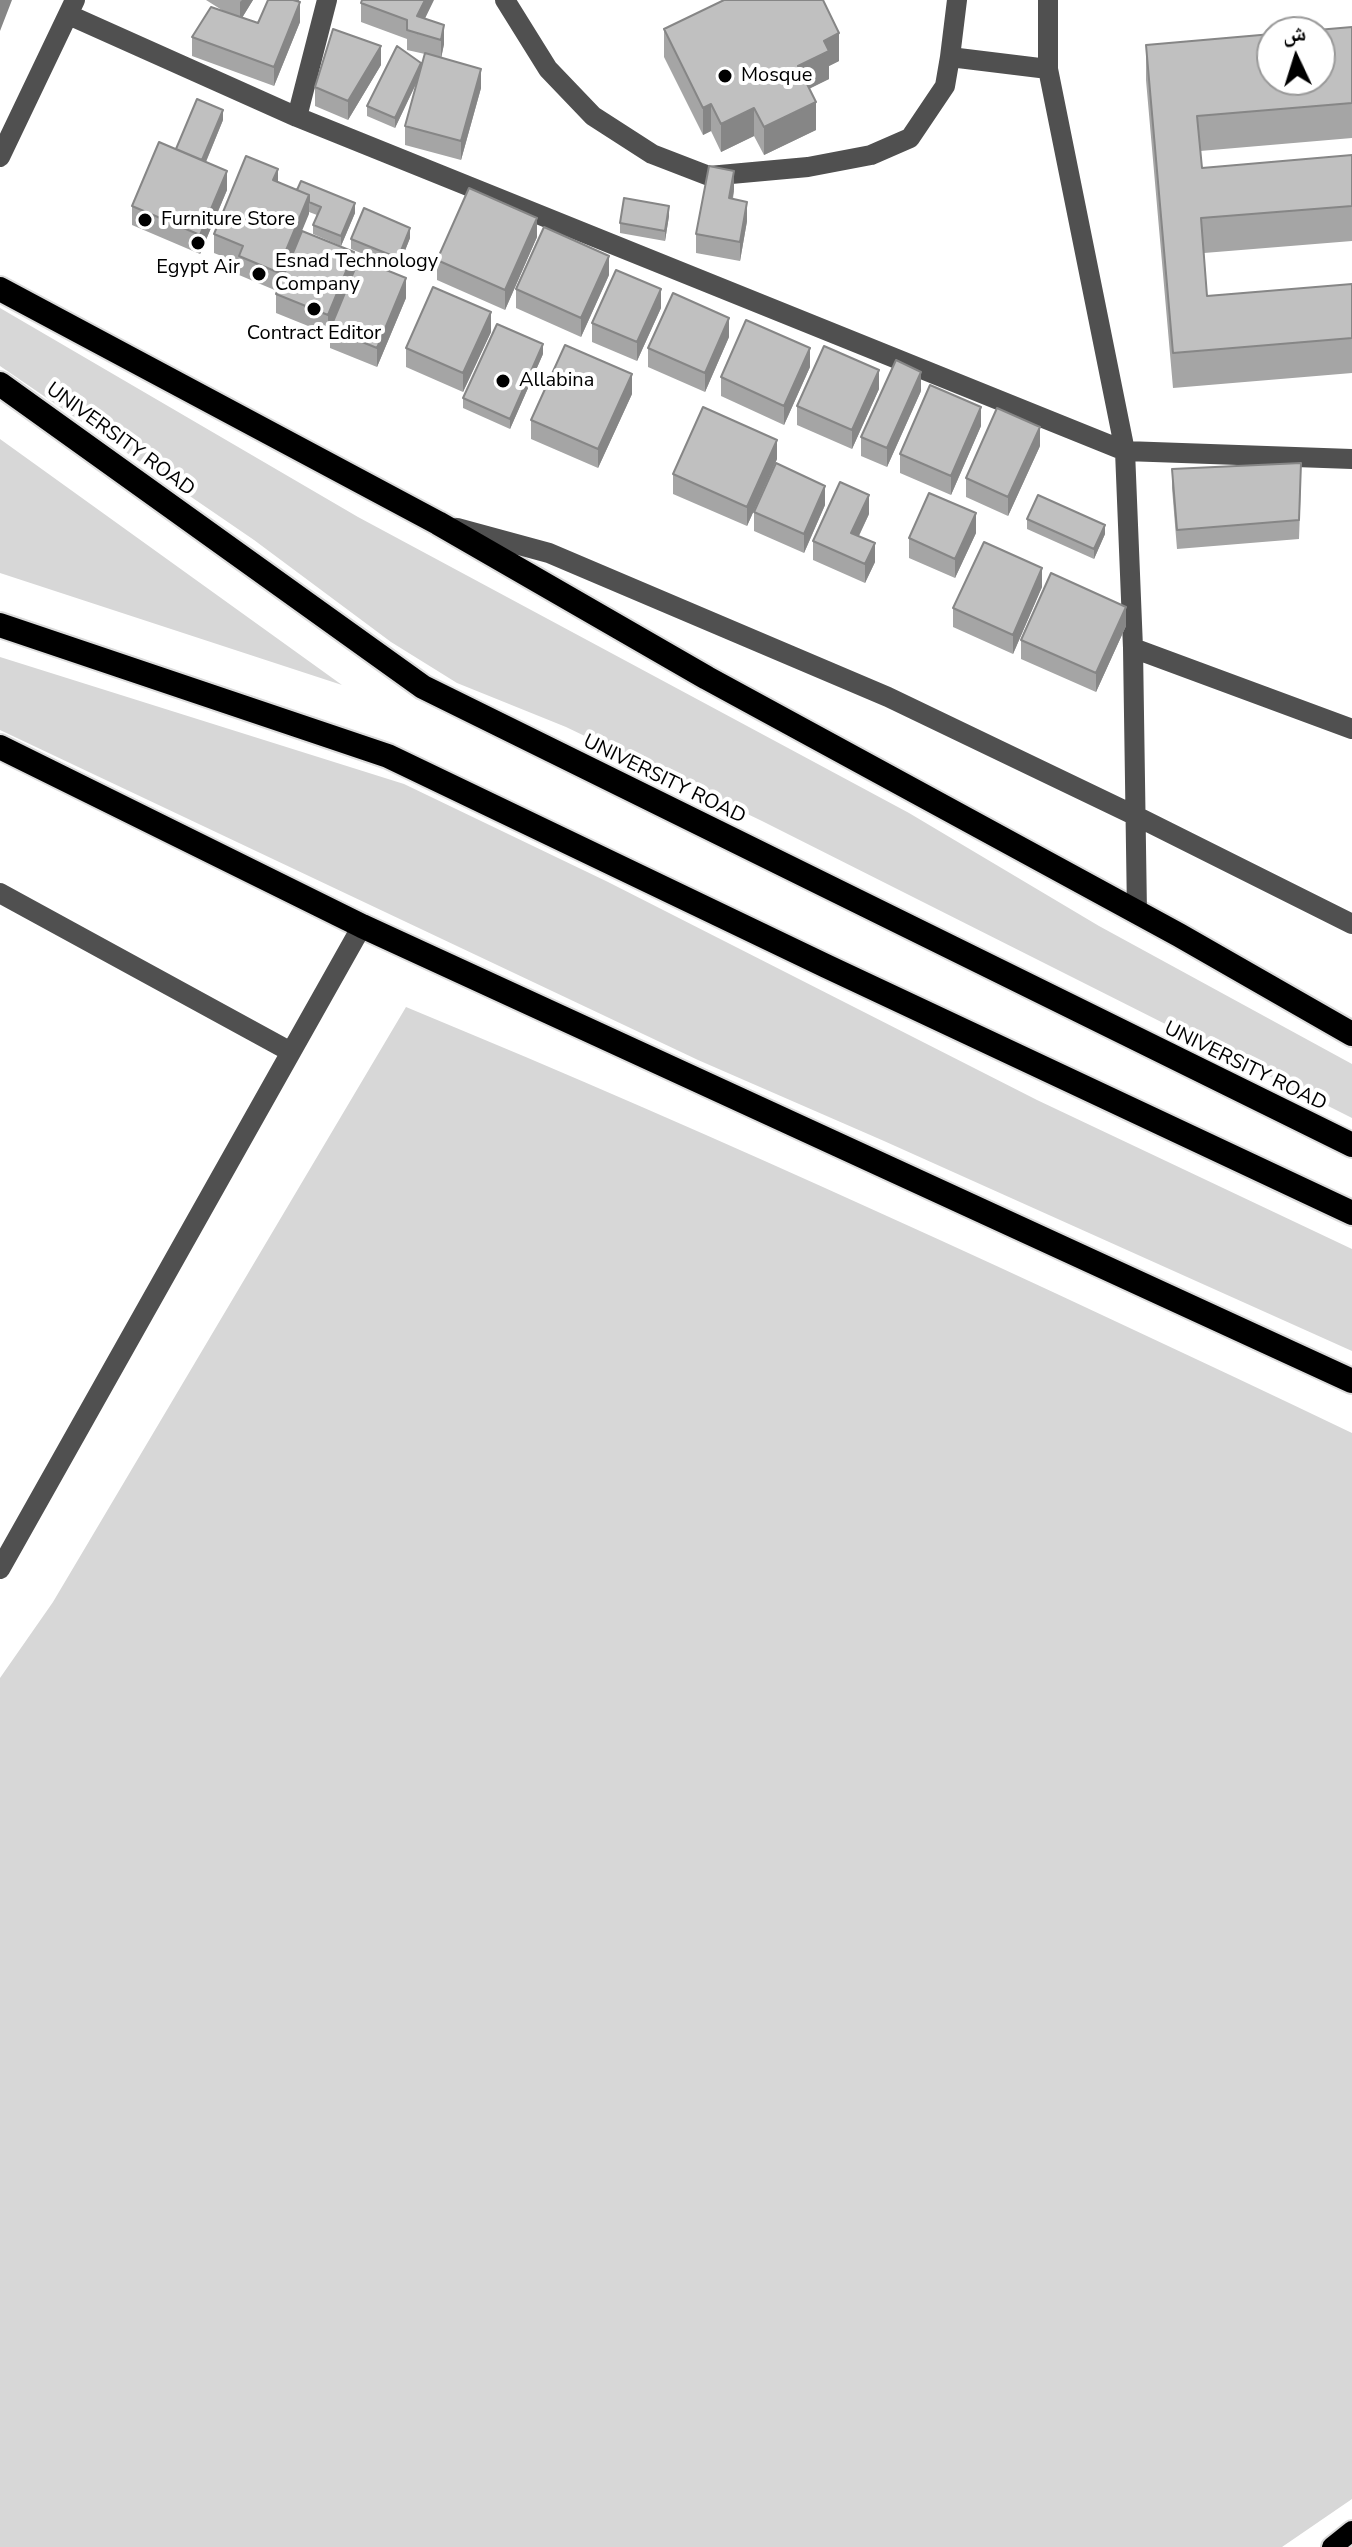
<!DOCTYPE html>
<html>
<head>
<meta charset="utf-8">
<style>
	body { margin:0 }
	#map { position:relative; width:1352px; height:2547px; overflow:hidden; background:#fff; font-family:"Nunito Sans","Noto Naskh Arabic",sans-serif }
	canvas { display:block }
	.north { position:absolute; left:1256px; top:16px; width:80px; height:80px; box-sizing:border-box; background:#fff; border:2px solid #999; border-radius:50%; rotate:356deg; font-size:22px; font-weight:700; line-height:32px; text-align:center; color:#000 }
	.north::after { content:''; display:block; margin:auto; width:28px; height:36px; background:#000; clip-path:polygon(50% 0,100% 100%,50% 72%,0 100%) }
</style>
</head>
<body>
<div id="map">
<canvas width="1352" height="2547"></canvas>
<div class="north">ش</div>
</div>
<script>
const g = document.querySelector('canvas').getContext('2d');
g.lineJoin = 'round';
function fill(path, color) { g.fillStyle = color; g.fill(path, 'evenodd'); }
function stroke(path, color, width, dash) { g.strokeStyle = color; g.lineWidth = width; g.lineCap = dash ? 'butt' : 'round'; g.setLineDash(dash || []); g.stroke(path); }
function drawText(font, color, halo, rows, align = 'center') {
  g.font = font + ' "Nunito Sans",sans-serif'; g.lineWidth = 8; g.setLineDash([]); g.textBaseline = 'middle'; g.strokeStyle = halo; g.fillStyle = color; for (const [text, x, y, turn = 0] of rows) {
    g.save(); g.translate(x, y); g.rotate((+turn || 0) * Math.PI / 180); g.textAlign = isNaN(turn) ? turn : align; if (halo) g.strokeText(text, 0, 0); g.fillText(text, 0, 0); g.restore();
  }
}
fill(new Path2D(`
	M 0,308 L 358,517 L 909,813 L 1099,926 L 1352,1064 L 1352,1118 L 762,821 L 566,727 L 457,683 L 391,642 L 254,540 L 0,366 Z
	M 0,439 L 342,685 L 0,573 Z
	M 0,657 L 404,784 L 608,882 L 1037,1100 L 1352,1249 L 1352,1351 L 884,1141 L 698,1060 L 0,730 Z
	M 406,1007 C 726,1139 1040,1284 1352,1433 L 1352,2499 L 1282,2547 L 0,2547 L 0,1678 L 53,1602 Z`), '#d7d7d7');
const major = new Path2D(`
	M 1332,2547 L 1352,2531`);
const highway = new Path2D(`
	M 0,289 L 438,523 L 707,678 L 1179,935 L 1352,1034
	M 0,384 L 423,687 L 1352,1145
	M 0,625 L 388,756 L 826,966 L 1352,1213
	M 0,747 L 362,926 L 1352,1381`);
stroke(major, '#dbdbdb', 24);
stroke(highway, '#dbdbdb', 28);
stroke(new Path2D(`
	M 505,0 L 548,69 L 593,116 L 652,154 L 709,176 L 808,167 L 871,155 L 910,138 L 945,86 L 950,57 L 1048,69
	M 1048,0 L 1048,69 L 1125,451 L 1133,648 L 1137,913
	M 69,15 L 297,117 L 1125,451 L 1352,459
	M 950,57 L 957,0
	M 297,117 L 327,0
	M 0,157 L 75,0
	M 457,528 L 549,553 L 888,697 L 1136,816 L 1352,924
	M 1133,648 L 1352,729
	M 0,893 L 291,1052
	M 0,1569 L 362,926`), '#505050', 20);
stroke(major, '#000', 20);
stroke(highway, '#000', 24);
fill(new Path2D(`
	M 206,0 L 253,0 L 242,18 L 258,23 L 268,0 L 299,0 L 300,22 L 274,86 L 192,56 L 192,37 L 225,12 Z
	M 361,3 L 425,19 L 444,44 L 441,58 L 481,88 L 461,160 L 405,145 L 405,126 L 417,82 L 395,128 L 367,116 L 367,106 L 421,66 L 425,54 L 407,50 L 407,39 L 361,22 Z
	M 1352,27 L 1352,138 L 1200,151 L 1202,168 L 1352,155 L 1352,241 L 1204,253 L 1207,296 L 1352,284 L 1352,373 L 1173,388 L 1146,80 L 1146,45 Z
	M 664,29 L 839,61 L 829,66 L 829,79 L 809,89 L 816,130 L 764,155 L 754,136 L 721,152 L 711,131 L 703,135 L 664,57 Z
	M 381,65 L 348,120 L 315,106 L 315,87 Z
	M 223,120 L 206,162 L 227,190 L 200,254 L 132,225 L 132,206 L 176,149 Z
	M 278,182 L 355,213 L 341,246 L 313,234 L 313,225 L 317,215 L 309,212 L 277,291 L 239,275 L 239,263 L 214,253 L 214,234 Z
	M 734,190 L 733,199 L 747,221 L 740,261 L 696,253 L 696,234 Z
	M 669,216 L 665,241 L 620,233 L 620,223 Z
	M 537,237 L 505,310 L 437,280 L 437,260 Z
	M 410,238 L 398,268 L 351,249 L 351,239 Z
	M 354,271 L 406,298 L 377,367 L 330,348 L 330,329 L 328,334 L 276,313 L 276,294 Z
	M 609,275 L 581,337 L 516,308 L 516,289 Z
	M 661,308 L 637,361 L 592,342 L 592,323 Z
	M 491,332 L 463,392 L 406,367 L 406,348 Z
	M 729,337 L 705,392 L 648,367 L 648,348 Z
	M 543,354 L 510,429 L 463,408 L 463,398 Z
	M 810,367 L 784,425 L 721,396 L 721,377 Z
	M 879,389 L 852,449 L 797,425 L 797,406 Z
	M 921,391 L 887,467 L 861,456 L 861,437 Z
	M 632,394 L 598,468 L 531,439 L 531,420 Z
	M 981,426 L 951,495 L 900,473 L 900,454 Z
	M 1040,446 L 1008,516 L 966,497 L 966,478 Z
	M 777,459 L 747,526 L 673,494 L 673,474 Z
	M 1172,469 L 1301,482 L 1299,539 L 1177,549 L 1172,488 Z
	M 825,505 L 804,553 L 754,531 L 754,512 Z
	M 869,514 L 859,536 L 875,562 L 865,583 L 813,560 L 813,541 Z
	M 1027,519 L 1105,534 L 1094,559 L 1027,529 Z
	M 976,533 L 955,578 L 909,558 L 909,538 Z
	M 1042,587 L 1013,654 L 953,627 L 953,608 Z
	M 1126,626 L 1096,692 L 1021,659 L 1021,640 Z`), '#a5a5a5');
fill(new Path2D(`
	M 0,0 L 12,0 L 0,31 Z
	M 242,0 L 253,0 L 240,21 L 240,2 Z
	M 297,0 L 299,0 L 297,8 L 300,2 L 300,22 L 274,86 L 274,67 L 297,10 Z
	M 425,0 L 434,0 L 417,35 L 417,16 Z
	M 444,25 L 444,44 L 441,59 L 441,40 Z
	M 839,33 L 839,61 L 829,66 L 829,79 L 798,94 L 798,66 L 824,41 Z
	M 381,46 L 381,65 L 348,120 L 348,101 Z
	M 421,63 L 421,73 L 395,128 L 395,118 Z
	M 481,69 L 481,88 L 461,160 L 461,141 Z
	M 816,102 L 816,130 L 764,155 L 764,127 Z
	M 711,104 L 711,131 L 703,135 L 703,108 Z
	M 754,108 L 754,136 L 721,152 L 721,124 Z
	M 223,110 L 223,120 L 202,171 L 202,161 Z
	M 278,169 L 278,188 L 273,180 Z
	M 227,171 L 227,190 L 200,254 L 200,235 Z
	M 734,171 L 734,190 L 729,217 L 729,198 Z
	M 309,195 L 309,214 L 277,291 L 277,272 Z
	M 747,202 L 747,221 L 740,261 L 740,242 Z
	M 355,203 L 355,213 L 341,246 L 341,236 Z
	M 669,206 L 669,216 L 665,241 L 665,231 Z
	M 537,218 L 537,237 L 505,310 L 505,290 Z
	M 410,228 L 410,238 L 398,268 L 398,258 Z
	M 354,252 L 354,271 L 328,334 L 328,315 Z
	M 609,256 L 609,275 L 581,337 L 581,318 Z
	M 406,278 L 406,298 L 377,367 L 377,348 Z
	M 661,289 L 661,308 L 637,361 L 637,342 Z
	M 491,312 L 491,332 L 463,392 L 463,373 Z
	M 729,318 L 729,337 L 705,392 L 705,373 Z
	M 543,344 L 543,354 L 510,429 L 510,419 Z
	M 810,348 L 810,367 L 784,425 L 784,406 Z
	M 879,370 L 879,389 L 852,449 L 852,430 Z
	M 921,372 L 921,391 L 887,467 L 887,448 Z
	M 632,374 L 632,394 L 598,468 L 598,449 Z
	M 981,407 L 981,426 L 951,495 L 951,476 Z
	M 1040,427 L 1040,446 L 1008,516 L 1008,497 Z
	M 777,440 L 777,459 L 747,526 L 747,507 Z
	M 825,486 L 825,505 L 804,553 L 804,534 Z
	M 869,495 L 869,514 L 851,552 L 851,533 Z
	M 976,513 L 976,533 L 955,578 L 955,559 Z
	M 1105,525 L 1105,534 L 1094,559 L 1094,549 Z
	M 875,543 L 875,562 L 865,583 L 865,564 Z
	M 1042,568 L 1042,587 L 1013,654 L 1013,635 Z
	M 1126,607 L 1126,626 L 1096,692 L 1096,673 Z`), '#868686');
const building = new Path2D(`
	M 268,0 L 293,0 L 300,2 L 274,67 L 192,37 L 211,7 L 258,23 Z
	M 362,0 L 425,0 L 417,16 L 444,25 L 441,40 L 407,30 L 407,20 L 361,3 Z
	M 724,0 L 823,0 L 839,33 L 824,41 L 829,51 L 798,66 L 816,102 L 764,127 L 754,108 L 721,124 L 711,104 L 703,108 L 664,29 Z
	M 1352,27 L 1352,103 L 1197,116 L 1202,168 L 1352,155 L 1352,206 L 1201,218 L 1207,296 L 1352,284 L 1352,338 L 1173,353 L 1146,45 L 1272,34 L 1272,80 L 1320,80 L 1320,32 L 1294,32 Z
	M 333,29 L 381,46 L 348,101 L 315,87 Z
	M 397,46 L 421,63 L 395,118 L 367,106 Z
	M 425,53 L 481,69 L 461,141 L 405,126 Z
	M 197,99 L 223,110 L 202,160 L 176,149 Z
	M 159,142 L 227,171 L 200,235 L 132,206 Z
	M 246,156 L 278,169 L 273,180 L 309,195 L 277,272 L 239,256 L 243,246 L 214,234 Z
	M 709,166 L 734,171 L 729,198 L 747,202 L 740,242 L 696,234 Z
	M 301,181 L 355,203 L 341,236 L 313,225 L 321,207 L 309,202 L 309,195 L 297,190 Z
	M 469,188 L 537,218 L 505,290 L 437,260 Z
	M 624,198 L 669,206 L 665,231 L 620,223 Z
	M 364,208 L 410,228 L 398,258 L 351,239 Z
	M 544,227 L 609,256 L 581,318 L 516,289 Z
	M 302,231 L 354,252 L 328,315 L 276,294 Z
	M 359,259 L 406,278 L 377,348 L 330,329 Z
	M 616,270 L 661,289 L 637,342 L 592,323 Z
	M 433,287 L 491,312 L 463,373 L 406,348 Z
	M 673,293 L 729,318 L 705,373 L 648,348 Z
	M 746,320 L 810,348 L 784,406 L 721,377 Z
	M 497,324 L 543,344 L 510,419 L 463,398 Z
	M 565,345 L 632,374 L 598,449 L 531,420 Z
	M 824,346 L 879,370 L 852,430 L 797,406 Z
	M 896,360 L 921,372 L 887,448 L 861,437 Z
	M 930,385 L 981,407 L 951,476 L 900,454 Z
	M 703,407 L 777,440 L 747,507 L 673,474 Z
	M 997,408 L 1040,427 L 1008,497 L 966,478 Z
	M 776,463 L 825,486 L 804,534 L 754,512 Z
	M 1301,463 L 1299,520 L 1177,530 L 1172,469 Z
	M 840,482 L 869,495 L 851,533 L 875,543 L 865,564 L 813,541 Z
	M 929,493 L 976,513 L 955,559 L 909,538 Z
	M 1038,495 L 1105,525 L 1094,549 L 1027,519 Z
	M 984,542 L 1042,568 L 1013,635 L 953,608 Z
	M 1051,573 L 1126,607 L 1096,673 L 1021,640 Z`);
fill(building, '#c0c0c0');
stroke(building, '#868686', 2);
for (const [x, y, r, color] of [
	[725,76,8,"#000"],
	[145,220,8,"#000"],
	[198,243,8,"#000"],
	[259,274,8,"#000"],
	[314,309,8,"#000"],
	[503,381,8,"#000"]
]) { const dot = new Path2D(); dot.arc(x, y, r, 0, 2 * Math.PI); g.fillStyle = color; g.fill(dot); stroke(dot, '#fff', 3); }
drawText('20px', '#000', '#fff', [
	["Mosque",741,76],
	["Furniture Store",161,220],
	["Esnad Technology",275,262],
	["Company",275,285],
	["Egypt Air",198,268,"center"],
	["Contract Editor",314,334,"center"],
	["Allabina",519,381]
], 'left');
drawText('20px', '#000', '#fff', [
	["UNIVERSITY ROAD",120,440,36],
	["UNIVERSITY ROAD",664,780,26],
	["UNIVERSITY ROAD",1245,1067,26]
]);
</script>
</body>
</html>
